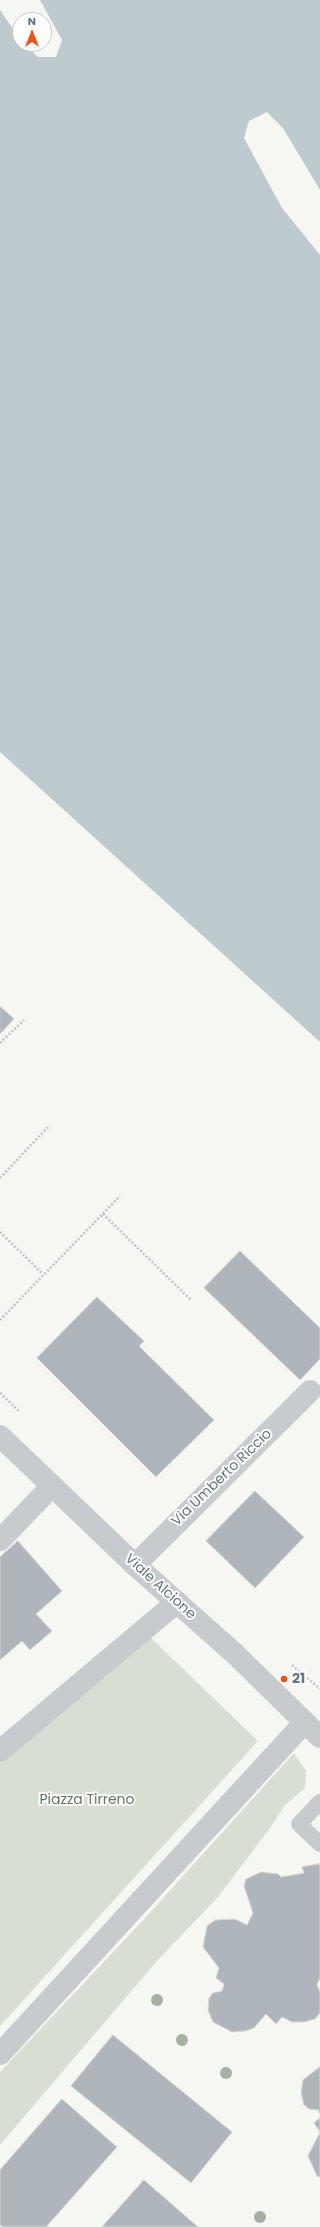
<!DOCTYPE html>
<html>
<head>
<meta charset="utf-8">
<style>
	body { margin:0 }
	#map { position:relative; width:320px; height:2227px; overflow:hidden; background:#f6f6f2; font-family:Poppins,sans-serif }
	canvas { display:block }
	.north { position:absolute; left:12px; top:12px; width:40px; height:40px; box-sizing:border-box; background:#fff; border:1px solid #c0c8cf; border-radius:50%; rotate:0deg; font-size:11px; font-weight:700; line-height:16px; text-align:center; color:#627586 }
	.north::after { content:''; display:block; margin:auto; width:14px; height:18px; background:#f35016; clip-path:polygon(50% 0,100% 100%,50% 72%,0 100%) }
</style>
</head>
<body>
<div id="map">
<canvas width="320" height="2227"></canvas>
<div class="north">N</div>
</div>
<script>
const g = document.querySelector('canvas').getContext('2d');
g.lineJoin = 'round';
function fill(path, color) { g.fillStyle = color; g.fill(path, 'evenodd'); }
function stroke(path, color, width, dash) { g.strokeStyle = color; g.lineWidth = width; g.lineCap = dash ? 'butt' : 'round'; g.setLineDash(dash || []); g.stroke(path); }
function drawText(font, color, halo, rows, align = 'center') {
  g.font = font + ' Poppins,sans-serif'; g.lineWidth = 4; g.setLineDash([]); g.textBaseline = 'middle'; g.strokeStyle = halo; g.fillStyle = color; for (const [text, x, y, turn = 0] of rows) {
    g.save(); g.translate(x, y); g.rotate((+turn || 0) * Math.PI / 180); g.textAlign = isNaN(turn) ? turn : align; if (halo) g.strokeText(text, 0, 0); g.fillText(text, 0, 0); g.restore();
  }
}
fill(new Path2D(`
	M 147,1634 L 258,1741 L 0,2026 L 0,1760 Z
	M 294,1753 L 306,1771 L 305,1788 L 285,1805 L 270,1828 L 218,1897 L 156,1962 L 0,2145 L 0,2072 L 146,1917 Z`), '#d7dfd3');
fill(new Path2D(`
	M 0,0 L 320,0 L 320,1042 L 0,752 ZM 20,20 L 44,20 L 44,44 L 20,44 Z`), '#bfcacf');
fill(new Path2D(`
	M 0,0 L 40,0 L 62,40 L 56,57 L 38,57 L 24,44 L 44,44 L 44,20 L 20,20 L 20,39 L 0,10 Z
	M 267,112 L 283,128 L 320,190 L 320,255 L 282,208 L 244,138 L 249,121 Z`), '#f6f6f2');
const building = new Path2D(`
	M 0,1006 L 14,1019 L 0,1034 Z
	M 240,1251 L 320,1328 L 320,1359 L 300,1380 L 204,1288 Z
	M 97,1297 L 144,1341 L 139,1346 L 214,1420 L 156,1477 L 37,1358 Z
	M 255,1491 L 304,1537 L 255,1588 L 206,1541 Z
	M 18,1541 L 62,1591 L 36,1614 L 52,1631 L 30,1650 L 22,1641 L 0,1660 L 0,1557 Z
	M 320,1864 L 320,1978 L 317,1985 L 320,1992 L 320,2013 L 315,2019 L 304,2022 L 292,2022 L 282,2017 L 276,2024 L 266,2014 L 254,2028 L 245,2031 L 232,2032 L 213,2022 L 208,2010 L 209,1998 L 213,1993 L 222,1991 L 224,1984 L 216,1978 L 219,1968 L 203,1947 L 207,1926 L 215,1920 L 235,1919 L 247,1925 L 253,1913 L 244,1886 L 246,1879 L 261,1872 L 278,1874 L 281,1877 L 304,1873 L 302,1867 Z
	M 113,2035 L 232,2132 L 191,2183 L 71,2086 Z
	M 320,2067 L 320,2114 L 318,2110 L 309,2109 L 304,2105 L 301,2093 L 303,2080 Z
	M 62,2099 L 117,2147 L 46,2227 L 3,2227 L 0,2225 L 0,2170 Z
	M 320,2118 L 320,2132 L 314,2123 Z
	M 320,2133 L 320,2177 L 317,2176 L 308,2156 Z
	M 144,2180 L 198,2227 L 102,2227 Z`);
fill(building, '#aeb6bc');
stroke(building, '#d7d8d5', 1);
stroke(new Path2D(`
	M 0,1043 L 24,1020
	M 0,1178 L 48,1127
	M 103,1214 L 191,1300
	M 0,1232 L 43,1274
	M 0,1320 L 120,1196
	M 0,1393 L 20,1412
	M 292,1665 L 320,1689`), '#c0c2c4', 2.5, [2, 2]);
stroke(new Path2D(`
	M 320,1802 L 299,1824 L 320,1844`), '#c8cbce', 16);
stroke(new Path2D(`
	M 0,1540 L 52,1486
	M 135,1565 L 310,1391
	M 0,1751 L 177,1602
	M 0,2054 L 305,1722`), '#c8cbce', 22);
stroke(new Path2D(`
	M 0,1436 L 135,1565 L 235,1654 L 320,1737`), '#c8cbce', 22);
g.fillStyle = '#a5b1a1';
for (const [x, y] of [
	[157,2000],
	[182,2040],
	[226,2073],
	[260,2217]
]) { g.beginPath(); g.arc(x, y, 6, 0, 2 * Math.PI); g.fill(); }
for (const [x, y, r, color] of [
	[284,1679,4,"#f35016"]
]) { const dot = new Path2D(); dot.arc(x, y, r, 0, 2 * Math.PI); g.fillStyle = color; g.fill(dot); stroke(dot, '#fff', 1.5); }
drawText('14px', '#627586', '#fff', [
	["Via Umberto Riccio",222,1478,-44],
	["Viale Alcione",160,1587,42]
]);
drawText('bold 14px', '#627586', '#fff', [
	["21",292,1679]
], 'left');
drawText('14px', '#62785e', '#fff', [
	["Piazza Tirreno",87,1800]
]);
</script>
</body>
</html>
